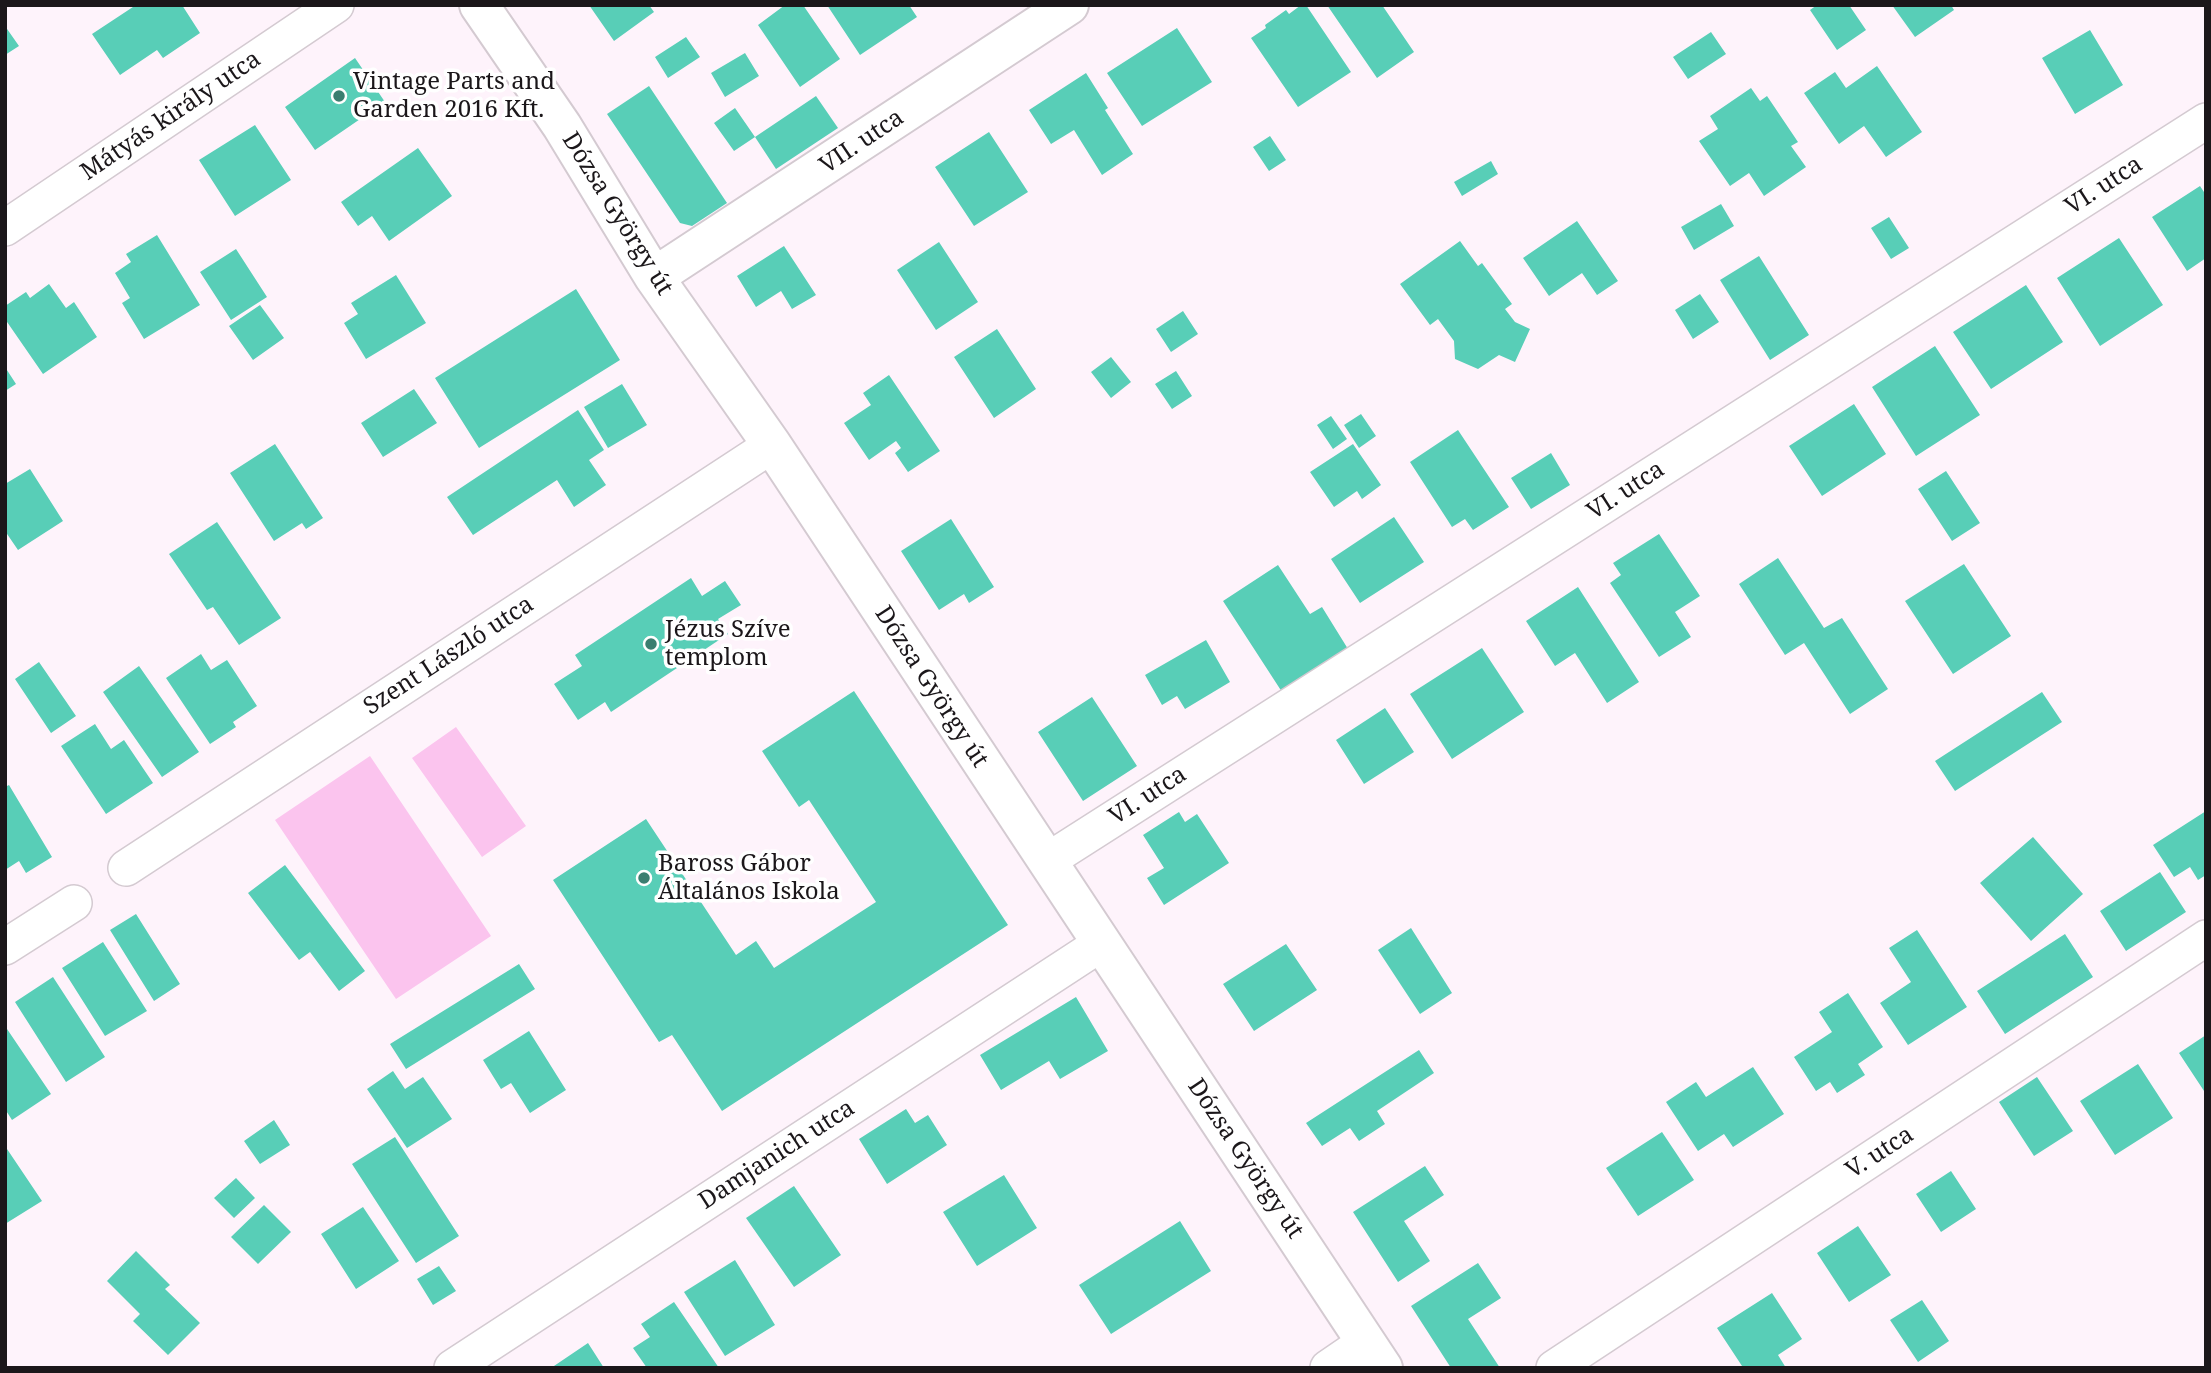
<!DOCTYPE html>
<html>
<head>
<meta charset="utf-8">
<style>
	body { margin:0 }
	#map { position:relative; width:2211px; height:1373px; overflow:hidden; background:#fef3fb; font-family:"Noto Serif",serif }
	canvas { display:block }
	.frame { position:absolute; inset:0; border:7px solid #1b171a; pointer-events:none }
</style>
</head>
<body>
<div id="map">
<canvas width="2211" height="1373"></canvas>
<div class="frame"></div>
</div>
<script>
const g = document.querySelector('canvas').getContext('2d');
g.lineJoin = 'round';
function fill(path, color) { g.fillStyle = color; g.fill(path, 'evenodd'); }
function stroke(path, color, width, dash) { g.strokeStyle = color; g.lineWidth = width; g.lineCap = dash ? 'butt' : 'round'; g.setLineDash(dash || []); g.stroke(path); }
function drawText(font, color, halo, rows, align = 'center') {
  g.font = font + ' "Noto Serif",serif'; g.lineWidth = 7; g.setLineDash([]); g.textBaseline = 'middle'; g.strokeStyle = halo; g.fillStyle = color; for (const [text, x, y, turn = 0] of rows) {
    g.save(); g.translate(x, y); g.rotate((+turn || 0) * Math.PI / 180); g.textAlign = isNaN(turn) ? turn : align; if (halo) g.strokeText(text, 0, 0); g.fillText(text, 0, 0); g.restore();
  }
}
fill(new Path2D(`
	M 456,727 L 526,826 L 482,857 L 412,758 Z
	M 370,756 L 491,936 L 396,999 L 275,820 Z`), '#fbc4ee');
fill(new Path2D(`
	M 136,5 L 182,5 L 200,33 L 163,58 L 157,50 L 120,75 L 92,34 Z
	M 589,5 L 649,5 L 654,12 L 614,41 Z
	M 785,5 L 803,5 L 840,59 L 800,87 L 758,25 Z
	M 827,5 L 909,5 L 917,17 L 860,55 Z
	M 1301,5 L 1306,5 L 1351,72 L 1298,107 L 1251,38 L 1266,28 L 1265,25 L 1286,10 L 1289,14 Z
	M 1327,5 L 1382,5 L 1414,52 L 1377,78 Z
	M 1817,5 L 1849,5 L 1866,30 L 1837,50 L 1810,10 Z
	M 1892,5 L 1951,5 L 1954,10 L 1915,37 Z
	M 5,26 L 19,46 L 5,55 Z
	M 1177,28 L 1212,82 L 1142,126 L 1107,73 Z
	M 2090,30 L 2123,85 L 2075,114 L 2042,58 Z
	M 1711,32 L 1726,54 L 1688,79 L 1673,57 Z
	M 686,37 L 700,57 L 668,78 L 655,57 Z
	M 745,53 L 759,76 L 725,97 L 711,73 Z
	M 355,58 L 385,102 L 315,150 L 285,107 Z
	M 1877,66 L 1922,132 L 1886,157 L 1864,126 L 1839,144 L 1804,93 L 1835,72 L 1846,88 Z
	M 1086,73 L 1108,108 L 1105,110 L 1133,154 L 1102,175 L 1074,130 L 1051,144 L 1029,110 Z
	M 649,86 L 727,203 L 692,226 L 680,223 L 607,114 Z
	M 1751,88 L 1760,101 L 1767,96 L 1798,142 L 1791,146 L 1806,167 L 1764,196 L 1749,173 L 1730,186 L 1699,141 L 1718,129 L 1710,116 Z
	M 816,96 L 838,128 L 776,169 L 755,137 Z
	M 735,108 L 755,137 L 734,151 L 714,123 Z
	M 255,125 L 291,180 L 235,216 L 199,160 Z
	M 989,132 L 1028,192 L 974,226 L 935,167 Z
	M 1270,136 L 1286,160 L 1269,171 L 1253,147 Z
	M 418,148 L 452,196 L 389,241 L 372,216 L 358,226 L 341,202 Z
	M 1491,161 L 1498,174 L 1462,196 L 1454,182 Z
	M 2200,186 L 2206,195 L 2206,258 L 2187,271 L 2152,217 Z
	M 1721,204 L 1734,226 L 1694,250 L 1681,227 Z
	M 1889,217 L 1909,248 L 1891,259 L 1871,228 Z
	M 1577,221 L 1618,281 L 1597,295 L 1582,273 L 1549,296 L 1523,258 Z
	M 157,235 L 200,305 L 144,339 L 122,303 L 130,298 L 115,273 L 131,262 L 126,254 Z
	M 2119,238 L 2163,305 L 2100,346 L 2057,278 Z
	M 1460,241 L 1478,266 L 1482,263 L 1512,304 L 1505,309 L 1515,322 L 1530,329 L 1515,362 L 1499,355 L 1478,369 L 1455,359 L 1454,341 L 1438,319 L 1430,325 L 1400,284 Z
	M 939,242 L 978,302 L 936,330 L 897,270 Z
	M 784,246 L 816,295 L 792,309 L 781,291 L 756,307 L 737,276 Z
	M 236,249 L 267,297 L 231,320 L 200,272 Z
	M 1759,256 L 1809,335 L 1770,360 L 1720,280 Z
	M 396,275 L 426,323 L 366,359 L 344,323 L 358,314 L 351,303 Z
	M 49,284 L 66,308 L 74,302 L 97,337 L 43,374 L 5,319 L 5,306 L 26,292 L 30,298 Z
	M 2026,285 L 2063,342 L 1991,389 L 1953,332 Z
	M 576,289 L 620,360 L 479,448 L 435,378 Z
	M 1700,294 L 1719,322 L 1693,339 L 1675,310 Z
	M 260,305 L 284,338 L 253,360 L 229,326 Z
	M 1183,311 L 1198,334 L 1171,352 L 1156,329 Z
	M 997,329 L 1036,389 L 994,418 L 954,357 Z
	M 1935,346 L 1980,415 L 1916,456 L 1872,387 Z
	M 1111,357 L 1131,382 L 1111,398 L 1091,372 Z
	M 5,367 L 16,384 L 5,391 Z
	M 1176,371 L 1192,396 L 1172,409 L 1155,384 Z
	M 889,375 L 940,451 L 908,472 L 895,453 L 901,448 L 896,441 L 869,460 L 844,423 L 871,405 L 863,393 Z
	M 622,384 L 647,425 L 608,448 L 584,407 Z
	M 414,389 L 437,423 L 383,457 L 361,423 Z
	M 1854,404 L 1886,454 L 1822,496 L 1789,446 Z
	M 578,410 L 604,450 L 589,460 L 606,485 L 574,507 L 557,480 L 473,535 L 447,497 Z
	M 1361,414 L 1376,436 L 1359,448 L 1344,425 Z
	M 1331,416 L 1347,439 L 1333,449 L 1317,425 Z
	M 1458,430 L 1509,507 L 1473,530 L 1465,519 L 1452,527 L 1410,462 Z
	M 275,444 L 323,518 L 306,529 L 302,523 L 274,541 L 230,473 Z
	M 1353,444 L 1381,485 L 1362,499 L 1357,491 L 1334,507 L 1310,472 Z
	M 1551,453 L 1570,485 L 1531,509 L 1511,478 Z
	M 30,469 L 63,521 L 18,550 L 5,531 L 5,484 Z
	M 1946,471 L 1980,523 L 1952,541 L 1918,489 Z
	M 1394,517 L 1424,562 L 1360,603 L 1331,559 Z
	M 951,519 L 994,587 L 969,603 L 964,594 L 939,610 L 901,551 Z
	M 217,522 L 281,618 L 239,645 L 213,607 L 207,610 L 169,554 Z
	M 1659,534 L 1700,596 L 1675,612 L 1691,637 L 1659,657 L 1610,583 L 1621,575 L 1613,563 Z
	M 1778,558 L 1824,628 L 1842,618 L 1888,689 L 1850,714 L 1804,643 L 1785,655 L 1739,584 Z
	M 1964,564 L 2011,636 L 1953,674 L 1905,601 Z
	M 1278,565 L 1310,614 L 1322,607 L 1348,649 L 1282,692 L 1223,601 Z
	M 691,578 L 702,596 L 725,581 L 741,605 L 718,619 L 728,634 L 611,712 L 605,702 L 578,720 L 554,684 L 582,666 L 575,655 Z
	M 1578,587 L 1639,682 L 1607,703 L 1575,653 L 1555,666 L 1526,621 Z
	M 1206,640 L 1230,682 L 1185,709 L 1177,696 L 1162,705 L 1145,675 Z
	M 1482,648 L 1524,712 L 1452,759 L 1410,694 Z
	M 201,654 L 211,670 L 227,660 L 257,706 L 233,722 L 236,727 L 210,744 L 166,678 Z
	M 39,662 L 76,716 L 51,733 L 15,679 Z
	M 139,666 L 199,752 L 162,777 L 103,692 Z
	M 854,691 L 1008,925 L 722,1111 L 672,1035 L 659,1042 L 553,880 L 646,819 L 736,955 L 756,941 L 774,968 L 876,902 L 809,800 L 799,807 L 762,751 Z
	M 2042,692 L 2062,722 L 1955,791 L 1935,761 Z
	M 1092,697 L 1137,766 L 1083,801 L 1038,732 Z
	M 1385,708 L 1414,752 L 1364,784 L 1336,740 Z
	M 95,724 L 111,749 L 124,740 L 153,783 L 106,814 L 61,746 Z
	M 9,785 L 52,857 L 26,873 L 19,861 L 5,870 L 5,787 Z
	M 2206,811 L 2206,875 L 2198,880 L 2190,867 L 2174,877 L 2153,845 Z
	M 1179,812 L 1185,822 L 1197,814 L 1229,863 L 1164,905 L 1147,878 L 1164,868 L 1143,835 Z
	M 2033,837 L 2083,894 L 2031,941 L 1980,883 Z
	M 285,865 L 365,971 L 339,991 L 310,952 L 299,960 L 248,893 Z
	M 2160,872 L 2186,912 L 2126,951 L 2100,911 Z
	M 136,914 L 180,984 L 154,1001 L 110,930 Z
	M 1411,928 L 1452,993 L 1420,1014 L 1378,950 Z
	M 1917,930 L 1967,1007 L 1908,1045 L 1880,1003 L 1911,982 L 1889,948 Z
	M 2065,934 L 2093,977 L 2005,1034 L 1977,991 Z
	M 103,942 L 147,1011 L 105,1036 L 62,968 Z
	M 1286,944 L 1317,990 L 1254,1031 L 1223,984 Z
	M 519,964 L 535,989 L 406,1069 L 390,1044 Z
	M 53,977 L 105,1057 L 66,1082 L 15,1002 Z
	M 1848,993 L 1883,1047 L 1858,1064 L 1865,1075 L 1837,1093 L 1830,1082 L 1816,1091 L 1794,1057 L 1832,1032 L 1819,1012 Z
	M 1076,997 L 1108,1051 L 1060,1079 L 1049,1061 L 1001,1090 L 980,1055 Z
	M 5,1026 L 51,1094 L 12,1120 L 5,1109 Z
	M 529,1031 L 566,1090 L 530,1113 L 511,1083 L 501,1089 L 483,1060 Z
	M 2206,1035 L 2206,1094 L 2179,1053 Z
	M 1419,1050 L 1434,1073 L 1377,1111 L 1385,1124 L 1359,1141 L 1350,1128 L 1322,1146 L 1306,1123 Z
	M 2138,1064 L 2173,1118 L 2115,1155 L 2080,1101 Z
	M 1753,1067 L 1784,1114 L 1733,1147 L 1724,1134 L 1698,1151 L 1666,1102 L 1696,1082 L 1706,1097 Z
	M 393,1071 L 405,1089 L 423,1077 L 452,1119 L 407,1148 L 367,1089 Z
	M 2037,1077 L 2073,1131 L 2034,1156 L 1999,1102 Z
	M 906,1109 L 915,1123 L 928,1115 L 947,1145 L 887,1184 L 859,1139 Z
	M 274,1120 L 290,1145 L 260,1164 L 244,1141 Z
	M 1662,1132 L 1694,1180 L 1638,1216 L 1606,1168 Z
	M 395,1137 L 459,1236 L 416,1263 L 352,1164 Z
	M 5,1146 L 42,1201 L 5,1224 Z
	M 1425,1166 L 1444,1195 L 1404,1221 L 1430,1261 L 1398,1282 L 1353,1212 Z
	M 1951,1171 L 1976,1209 L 1941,1232 L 1916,1194 Z
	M 1004,1175 L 1037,1228 L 977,1266 L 943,1212 Z
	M 236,1178 L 255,1198 L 234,1218 L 214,1198 Z
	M 794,1186 L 841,1255 L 794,1287 L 746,1218 Z
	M 264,1205 L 291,1232 L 258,1264 L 231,1237 Z
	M 363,1207 L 399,1261 L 356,1289 L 321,1234 Z
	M 1180,1221 L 1211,1271 L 1111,1334 L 1079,1285 Z
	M 1858,1226 L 1891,1275 L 1849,1302 L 1817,1253 Z
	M 136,1251 L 170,1285 L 165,1289 L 200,1323 L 168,1355 L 133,1321 L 140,1314 L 107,1281 Z
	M 735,1260 L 775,1325 L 725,1356 L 684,1292 Z
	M 1478,1263 L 1501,1298 L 1468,1319 L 1500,1368 L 1451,1368 L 1411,1306 Z
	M 439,1266 L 456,1291 L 433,1305 L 417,1279 Z
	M 1772,1293 L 1802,1339 L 1778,1355 L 1786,1368 L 1738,1368 L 1742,1366 L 1717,1328 Z
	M 1922,1300 L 1949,1341 L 1918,1362 L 1890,1320 Z
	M 674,1302 L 719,1368 L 647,1368 L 633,1348 L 650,1337 L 641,1324 Z
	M 588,1343 L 604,1368 L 551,1368 Z`), '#58ceb7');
const minor = new Path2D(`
	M 5,228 L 336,5
	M 1047,861 L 2206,121
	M 126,868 L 772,445
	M 5,947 L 74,903
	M 452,1368 L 1102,943
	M 1328,1368 L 1366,1342
	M 1554,1368 L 2206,938`);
const tertiary = new Path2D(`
	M 479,5 L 562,126 L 654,277 L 772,445 L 1383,1368
	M 654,277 L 1069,5`);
stroke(minor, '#d4cad1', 38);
stroke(tertiary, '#d4cad1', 42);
stroke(minor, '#fff', 35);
stroke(tertiary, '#fff', 38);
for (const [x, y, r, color] of [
	[339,96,7,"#3b7e70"],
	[651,644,7,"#3b7e70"],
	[644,878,7,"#3b7e70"]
]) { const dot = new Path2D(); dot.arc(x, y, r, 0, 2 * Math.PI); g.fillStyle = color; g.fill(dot); stroke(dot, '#fff', 2.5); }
drawText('24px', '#1b171a', '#fff', [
	["Vintage Parts and",353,82],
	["Garden 2016 Kft.",353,110],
	["Jézus Szíve",665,630],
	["templom",665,658],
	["Baross Gábor",658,864],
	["Általános Iskola",658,892]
], 'left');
drawText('24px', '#1b171a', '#fff', [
	["Mátyás király utca",171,116,-34],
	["VII. utca",862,142,-34],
	["VI. utca",2104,186,-33],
	["Dózsa György út",617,214,58],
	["VI. utca",1626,491,-33],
	["Szent László utca",449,656,-33],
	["Dózsa György út",931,687,57],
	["VI. utca",1148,796,-33],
	["V. utca",1880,1153,-33],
	["Damjanich utca",777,1155,-33],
	["Dózsa György út",1245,1159,56]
]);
</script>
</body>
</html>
